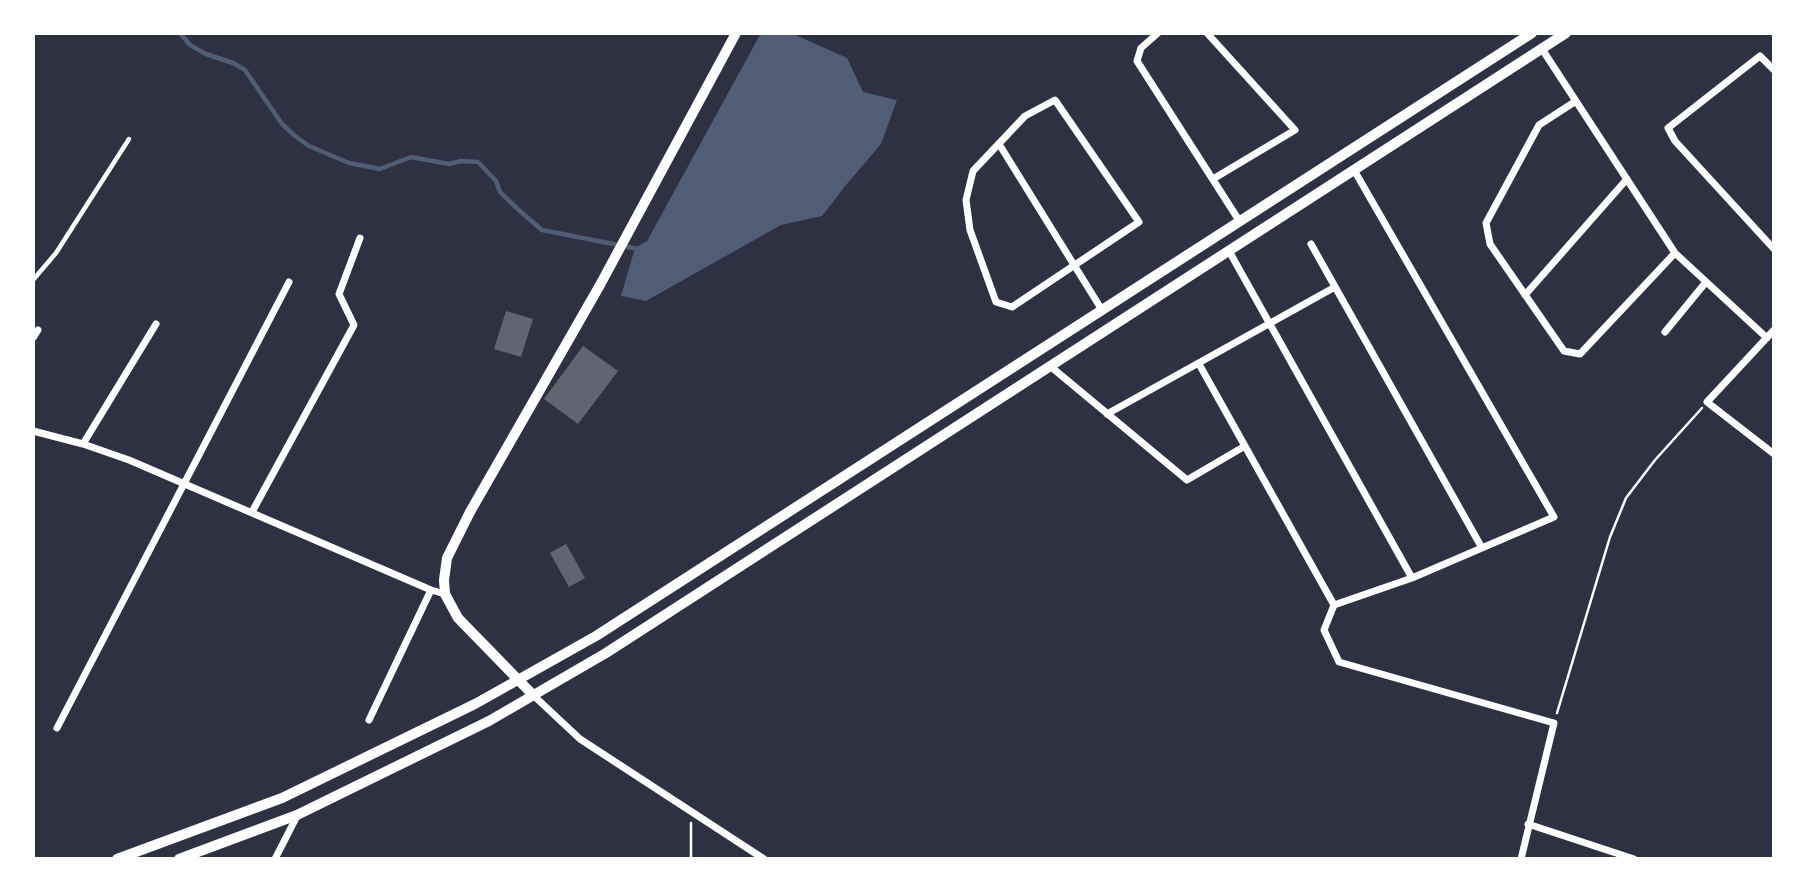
<!DOCTYPE html>
<html>
<head>
<meta charset="utf-8">
<style>
	body { margin:0 }
	#map { position:relative; width:1807px; height:892px; overflow:hidden; background:#2d3142; font-family:Mulish,sans-serif }
	canvas { display:block }
	.frame { position:absolute; inset:0; border:35px solid #fff; pointer-events:none }
</style>
</head>
<body>
<div id="map">
<canvas width="1807" height="892"></canvas>
<div class="frame"></div>
</div>
<script>
const g = document.querySelector('canvas').getContext('2d');
g.lineJoin = 'round';
function fill(path, color) { g.fillStyle = color; g.fill(path, 'evenodd'); }
function stroke(path, color, width, dash) { g.strokeStyle = color; g.lineWidth = width; g.lineCap = dash ? 'butt' : 'round'; g.setLineDash(dash || []); g.stroke(path); }
fill(new Path2D(`
	M 761,33 L 791,33 L 847,58 L 863,92 L 897,100 L 881,144 L 846,185 L 822,216 L 781,225 L 646,301 L 621,296 L 635,248 L 647,241 Z`), '#4f5d75');
stroke(new Path2D(`
	M 180,33 L 190,45 L 206,54 L 233,63 L 245,70 L 282,124 L 295,136 L 309,146 L 349,163 L 380,169 L 411,157 L 449,164 L 461,161 L 478,162 L 496,181 L 500,192 L 522,213 L 542,230 L 639,249`), '#4f5d75', 4.5);
fill(new Path2D(`
	M 506,311 L 533,319 L 521,357 L 494,349 Z
	M 583,346 L 618,371 L 578,424 L 544,399 Z
	M 566,544 L 585,578 L 569,587 L 550,553 Z`), '#626471');
stroke(new Path2D(`
	M 1557,713 L 1610,537 L 1626,498 L 1655,460 L 1702,408
	M 691,859 L 691,823`), '#fff', 2.5);
stroke(new Path2D(`
	M 33,280 L 56,253 L 129,139`), '#fff', 4.5);
stroke(new Path2D(`
	M 1158,33 L 1141,48 L 1137,61 L 1240,222
	M 1207,33 L 1295,130 L 1213,179
	M 1542,49 L 1675,253 L 1767,338
	M 1774,70 L 1760,56 L 1668,128 L 1675,141 L 1774,249
	M 1055,100 L 1139,222 L 1012,307 L 996,302 L 970,230 L 966,200 L 973,171 L 1025,116 Z
	M 1576,101 L 1539,125 L 1486,223 L 1490,244 L 1564,351 L 1580,354 L 1675,253
	M 999,144 L 1102,310
	M 1311,244 L 1482,548
	M 1229,251 L 1412,578
	M 1525,295 L 1627,179
	M 1774,330 L 1707,402 L 1774,454
	M 1665,332 L 1706,282
	M 33,338 L 38,330
	M 1199,364 L 1334,605 L 1412,578 L 1554,517 L 1354,170
	M 1050,366 L 1187,480 L 1245,446
	M 1107,414 L 1335,287
	M 33,431 L 83,444 L 129,460 L 431,590 L 445,594
	M 83,444 L 156,324
	M 252,512 L 354,325 L 339,294 L 360,238
	M 1334,605 L 1324,630 L 1339,662 L 1554,723 L 1521,859
	M 533,695 L 580,739 L 764,859
	M 369,720 L 431,590
	M 57,728 L 289,282
	M 1528,824 L 1634,859
	M 275,859 L 297,816`), '#fff', 7);
stroke(new Path2D(`
	M 533,695 L 458,618 L 445,594 L 444,580 L 447,558 L 470,512 L 600,285 L 736,33
	M 117,859 L 282,798 L 475,704 L 596,636 L 1532,33
	M 179,859 L 297,815 L 489,721 L 606,653 L 1566,33`), '#fff', 10);
</script>
</body>
</html>
